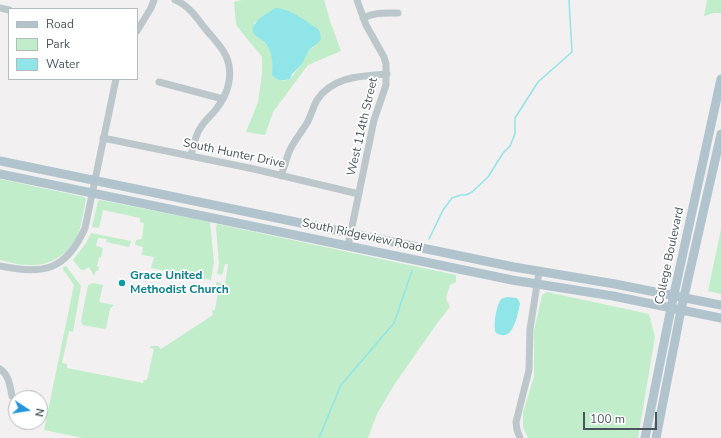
<!DOCTYPE html>
<html>
<head>
<meta charset="utf-8">
<style>
	body { margin:0 }
	#map { position:relative; width:721px; height:438px; overflow:hidden; background:#f2f0f0; font-family:"Nunito Sans",sans-serif }
	canvas { display:block }
	.legend { position:absolute; left:8px; top:8px; width:130px; height:72px; box-sizing:border-box; background:#fff; border:1px solid #b6bbbe; margin:0; padding:5px 7px; list-style:none; font-size:12px; color:#48565c }
	.legend li { display:flex; align-items:center; gap:8px; height:20px }
	.legend b { width:20px; border:1px solid #b6bbbe }
	.north { position:absolute; left:8px; top:390px; width:40px; height:40px; box-sizing:border-box; background:#fff; border:1px solid #b6bbbe; border-radius:50%; rotate:102deg; font-size:11px; font-weight:700; line-height:16px; text-align:center; color:#48565c }
	.north::after { content:''; display:block; margin:auto; width:14px; height:18px; background:#2294d9; clip-path:polygon(50% 0,100% 100%,50% 72%,0 100%) }
	.scale { position:absolute; left:583px; top:412px; width:74px; height:18px; box-sizing:border-box; border:2px solid #48565c; border-top:0; padding-left:5px; font-size:12px; line-height:14px; white-space:nowrap; color:#48565c; -webkit-text-stroke:3px #fff; paint-order:stroke }
</style>
</head>
<body>
<div id="map">
<canvas width="721" height="438"></canvas>
<ul class="legend">
<li><b style="height:5px;background:#b1c4cd"></b>Road</li>
<li><b style="height:11px;background:#c1edca"></b>Park</li>
<li><b style="height:11px;background:#90e5e8"></b>Water</li>
</ul>
<div class="north">N</div>
<div class="scale">100 m</div>
</div>
<script>
const g = document.querySelector('canvas').getContext('2d');
g.lineJoin = 'round';
function fill(path, color) { g.fillStyle = color; g.fill(path, 'evenodd'); }
function stroke(path, color, width, dash) { g.strokeStyle = color; g.lineWidth = width; g.lineCap = dash ? 'butt' : 'round'; g.setLineDash(dash || []); g.stroke(path); }
function drawText(font, color, halo, rows, align = 'center') {
  g.font = font + ' "Nunito Sans",sans-serif'; g.lineWidth = 3.5; g.setLineDash([]); g.textBaseline = 'middle'; g.strokeStyle = halo; g.fillStyle = color; for (const [text, x, y, turn = 0] of rows) {
    g.save(); g.translate(x, y); g.rotate((+turn || 0) * Math.PI / 180); g.textAlign = isNaN(turn) ? turn : align; if (halo) g.strokeText(text, 0, 0); g.fillText(text, 0, 0); g.restore();
  }
}
fill(new Path2D(`
	M 242,0 L 324,0 L 330,21 L 341,51 L 308,65 L 273,112 L 265,135 L 246,132 L 258,102 L 262,75 L 262,57 L 236,25 L 234,2 ZM 257,21 L 314,47 L 309,50 L 302,64 L 290,79 L 283,81 L 273,67 L 272,56 L 267,45 L 254,33 L 254,23 Z
	M 707,0 L 721,0 L 721,13 L 714,13 L 704,16 Z
	M 0,179 L 84,197 L 86,199 C 84,210 82,221 79,232 C 71,253 50,267 28,265 C 18,265 9,262 0,260 Z
	M 100,200 L 210,222 L 214,262 L 211,280 L 151,268 L 154,257 L 142,255 L 143,247 L 135,245 L 136,240 L 142,239 L 144,223 L 140,222 L 140,218 L 103,210 L 99,228 L 92,227 L 98,201 Z
	M 217,224 L 456,275 L 456,282 L 450,285 L 446,298 L 450,307 L 438,322 L 394,385 L 377,414 L 368,438 L 83,438 L 44,430 L 74,285 L 62,268 L 66,266 L 81,286 L 73,332 L 69,331 L 62,363 L 67,364 L 67,368 L 143,383 L 144,380 L 147,380 L 154,349 L 150,348 L 151,346 L 158,346 L 161,349 L 213,315 L 212,310 L 215,310 L 219,287 L 216,286 L 216,282 L 225,284 L 228,264 L 225,264 L 222,275 L 217,274 L 219,264 L 216,227 Z
	M 721,229 L 721,294 L 708,291 Z
	M 91,233 L 131,241 L 129,247 L 106,242 L 107,239 L 98,238 L 96,246 L 103,248 L 101,258 L 99,257 L 97,267 L 99,267 L 98,271 L 96,271 L 94,276 L 89,267 L 84,270 L 81,270 L 73,260 L 86,243 Z
	M 93,283 L 103,285 L 99,302 L 114,305 L 110,309 L 106,328 L 105,329 L 82,325 L 81,321 L 88,285 Z
	M 547,292 L 649,314 L 655,337 L 638,438 L 528,438 L 523,427 L 523,412 L 534,377 L 534,331 L 542,295 Z`), '#c1edca');
fill(new Path2D(`
	M 276,8 C 292,9 307,22 319,30 L 321,37 L 320,41 L 309,50 L 302,64 L 292,74 L 290,79 C 282,81 278,81 272,75 C 273,65 273,53 266,44 C 263,40 258,38 254,34 C 247,24 269,12 276,8 Z
	M 507,297 L 517,298 L 520,303 C 519,310 514,334 505,335 C 502,336 498,334 496,333 C 493,327 496,309 499,303 C 500,299 503,298 507,297 Z`), '#90e5e8');
stroke(new Path2D(`
	M 429,239 L 443,210 L 452,198 L 461,195 L 466,195 L 472,192 L 488,177 L 503,153 L 510,146 L 515,134 L 515,118 L 538,82 L 572,52 L 569,0
	M 319,438 L 341,385 L 394,323 L 412,271`), '#90e5e8', 1.5);
stroke(new Path2D(`
	M 175,0 C 189,5 198,20 208,32 C 214,39 222,47 226,56 C 234,74 228,94 217,108 C 212,115 205,120 201,127 C 195,135 193,147 191,156
	M 0,8 L 9,10
	M 363,18 C 375,12 385,13 398,13
	M 137,31 L 151,8 L 154,0
	M 159,82 L 223,99
	M 103,138 L 254,169 L 359,194
	M 281,176 C 284,168 286,160 289,152 C 293,142 301,133 307,123 C 311,116 313,107 317,100 C 333,76 361,76 387,74
	M 348,246 L 374,120 L 386,85 L 386,64 L 384,57 L 366,25 L 357,0
	M 0,266 C 43,275 66,271 85,228 L 116,79
	M 0,369 C 9,375 10,386 12,396
	M 520,438 L 517,430 L 516,422 L 529,370 L 530,329 L 539,272`), '#bcc7cc', 7);
stroke(new Path2D(`
	M 0,161 L 514,267 L 615,284 L 721,305
	M 0,174 L 512,280 L 613,296 L 721,318
	M 645,438 L 671,308 L 721,79
	M 656,438 L 681,310 L 721,134`), '#b1c4cd', 9);
for (const [x, y, r, color] of [
	[122,283,4,"#0f9aa8"]
]) { const dot = new Path2D(); dot.arc(x, y, r, 0, 2 * Math.PI); g.fillStyle = color; g.fill(dot); stroke(dot, '#fff', 1.5); }
drawText('12px', '#48565c', '#fff', [
	["West 114th Street",363,127,-77],
	["South Hunter Drive",234,154,12],
	["South Ridgeview Road",362,236,12],
	["College Boulevard",670,256,-78]
]);
drawText('bold 12px', '#0d838f', '#fff', [
	["Grace United",130,276],
	["Methodist Church",130,290]
], 'left');
</script>
</body>
</html>
